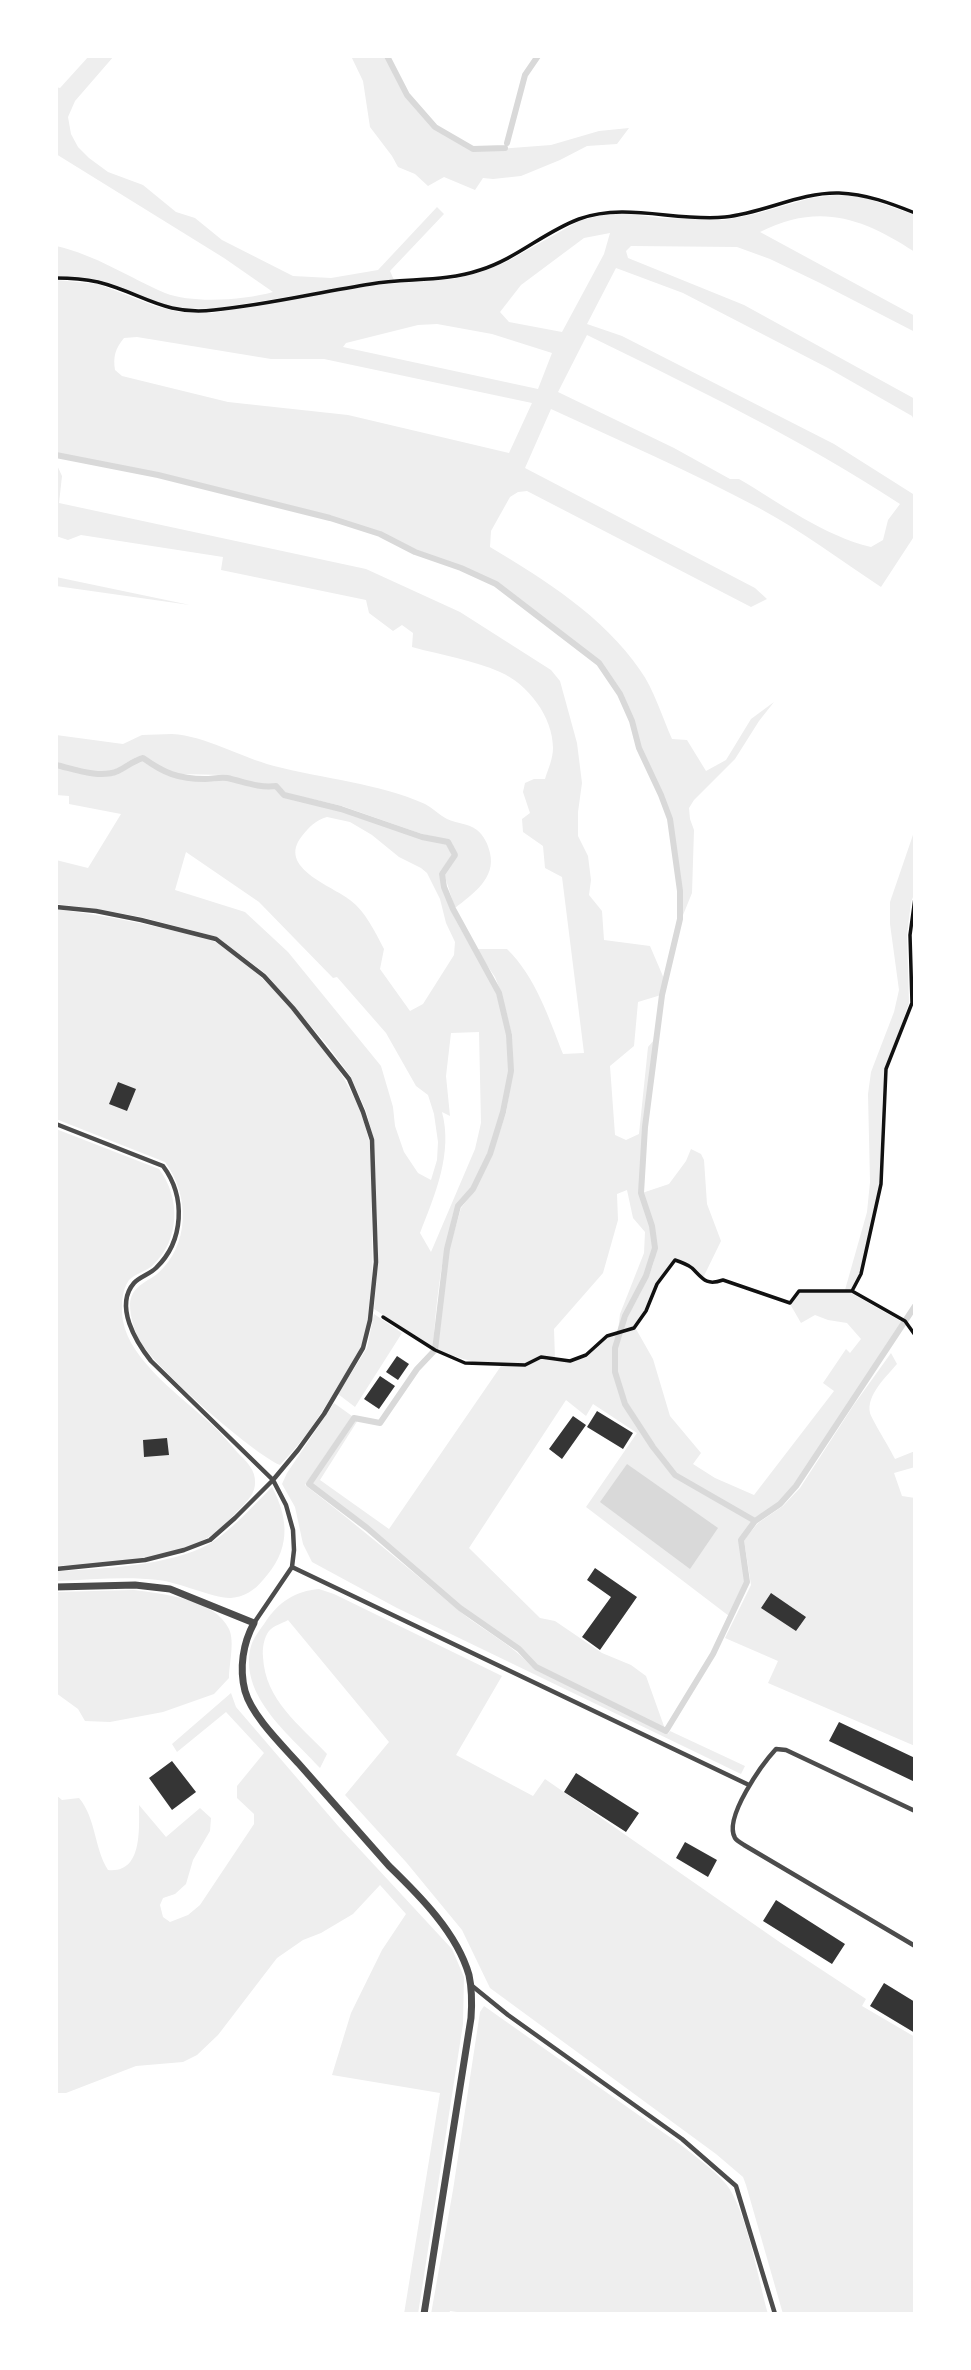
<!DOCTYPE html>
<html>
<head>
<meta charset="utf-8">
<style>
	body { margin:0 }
	#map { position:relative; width:971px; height:2370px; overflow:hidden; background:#fff; font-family:Commissioner,sans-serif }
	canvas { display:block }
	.frame { position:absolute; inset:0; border:58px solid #fff; pointer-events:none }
</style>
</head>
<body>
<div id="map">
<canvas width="971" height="2370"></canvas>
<div class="frame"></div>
</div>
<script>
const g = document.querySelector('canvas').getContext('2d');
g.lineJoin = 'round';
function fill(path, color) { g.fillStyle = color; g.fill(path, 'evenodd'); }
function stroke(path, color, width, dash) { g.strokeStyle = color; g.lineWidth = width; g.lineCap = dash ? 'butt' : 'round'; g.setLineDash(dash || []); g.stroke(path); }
fill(new Path2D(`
	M 89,56 L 114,56 L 75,101 L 68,117 L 71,134 L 78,147 L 89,158 L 108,172 L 143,185 L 176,212 L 195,218 L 222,240 L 293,276 L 331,278 L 378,270 L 437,207 L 444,214 L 390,271 L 394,280 L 212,309 L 180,308 L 156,303 L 99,280 L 56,276 L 56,246 C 96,255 128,277 165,293 C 193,304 245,300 273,292 L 224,258 L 56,154 L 56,87 L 60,88 Z
	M 351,56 L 385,56 L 405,96 L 434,128 L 472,151 L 551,145 L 599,131 L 629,128 L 617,144 L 587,146 L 560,160 L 521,176 L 493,179 L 483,178 L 475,190 L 444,177 L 428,186 L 415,174 L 398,167 L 392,156 L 370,127 L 363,81 Z
	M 836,195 L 863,197 L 915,215 L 915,252 C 863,218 819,202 760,232 L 915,316 L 915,332 L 820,283 L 770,259 L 737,247 L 631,246 L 626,251 L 628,258 L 744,305 L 915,399 L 915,422 L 912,416 L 828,368 L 683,293 L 616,268 L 587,324 L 622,336 L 834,444 L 913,494 L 915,493 L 915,535 L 881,587 C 840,560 802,531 759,508 C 691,472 621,441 551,409 L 525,468 L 755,588 L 767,599 L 751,607 L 527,491 L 518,492 L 510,497 L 491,531 L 490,547 C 545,580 603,616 640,670 C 654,689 662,717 672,739 L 687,740 L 706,771 L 726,760 L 751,719 L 774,702 L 759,721 L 735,759 L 694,800 L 689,808 L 690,819 L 694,830 L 692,893 L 681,920 L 682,891 L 671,819 L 663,794 L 640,747 L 633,720 L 622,693 L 600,662 L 497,583 L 462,566 L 415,550 L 381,532 L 330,516 L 158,474 L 56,453 L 56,280 L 98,284 L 155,306 L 179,312 L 212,313 L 374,285 L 453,279 L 481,272 L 506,262 L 579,221 L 602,215 L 623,213 L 661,218 L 724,220 L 755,214 L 811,198 ZM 610,233 L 604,254 L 562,332 L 509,322 L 500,312 L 521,285 L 584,238 ZM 437,324 L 492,334 L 552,353 L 538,389 L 343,347 L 346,343 L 418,325 ZM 587,335 C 693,387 801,439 900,504 L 888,520 L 883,540 L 871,547 C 824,536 780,503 739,479 L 730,479 L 674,448 L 558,392 ZM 137,337 L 271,359 L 324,359 L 532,403 L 509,453 L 348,415 L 228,402 L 122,376 L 115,370 C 113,357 115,349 124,338 Z
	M 56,463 L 62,476 L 59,503 L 366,569 L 460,612 L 551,670 L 560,681 L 577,743 L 582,783 L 578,812 L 578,836 L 588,856 L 591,880 L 589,895 L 602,911 L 604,940 L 650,946 L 665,981 L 661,995 L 638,1002 L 634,1046 L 610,1066 L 615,1135 L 626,1140 L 639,1134 L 648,1047 L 654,1040 L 644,1126 L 646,1135 L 639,1193 L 651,1226 L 654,1248 L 646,1276 L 618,1331 L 620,1314 L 644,1253 L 645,1232 L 633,1218 L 627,1190 L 617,1194 L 618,1220 L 603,1273 L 554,1329 L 555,1359 C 537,1356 538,1361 523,1364 C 494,1369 463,1360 437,1350 L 449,1250 L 461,1208 L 475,1190 L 492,1155 L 506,1113 L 513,1071 L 512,1035 L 501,992 L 495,977 L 476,949 L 507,949 C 535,976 549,1018 563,1054 L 584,1053 L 562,877 L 545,868 L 543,846 L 523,832 L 522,819 L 530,813 L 523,792 L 525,783 L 534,779 L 545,779 C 548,769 553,759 553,748 C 553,717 528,684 500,672 C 473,660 441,655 412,647 L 413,633 L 402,625 L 393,631 L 369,613 L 366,600 L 221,570 L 223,557 L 81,535 L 68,540 L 56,536 Z
	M 56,577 L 190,605 L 56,586 Z
	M 172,734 C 206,736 240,757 274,766 C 324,779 378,783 425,804 C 433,808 439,815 447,819 C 457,824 468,823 477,830 C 484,836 488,844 490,853 C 496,878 473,894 455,908 L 444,874 L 458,855 L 449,840 L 422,834 L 342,806 L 286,793 L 277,784 L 261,785 L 225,775 L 179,774 L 166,771 L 143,755 C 132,758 127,763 118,768 C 101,777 73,766 56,763 L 56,735 L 123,744 L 142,735 Z
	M 142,761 C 164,775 178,781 204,781 C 211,781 219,779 226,780 C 244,784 257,790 275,789 L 283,797 L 340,811 L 421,839 L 446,844 L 452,855 L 439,873 C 446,913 471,944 490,978 C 502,1000 506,1027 508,1051 C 511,1095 494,1145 473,1184 C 469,1192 461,1197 457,1205 C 453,1211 452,1219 451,1225 C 440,1265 436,1306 433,1347 L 374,1309 L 378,1262 L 374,1140 L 366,1111 L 351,1077 L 328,1046 L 266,974 L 217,937 L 141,917 L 96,909 L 56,904 L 56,860 L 88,868 L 121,814 L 69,804 L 69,796 L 56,795 L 56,768 C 74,771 100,781 118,774 C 127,770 131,764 142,761 ZM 327,817 L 350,822 L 372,835 L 399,857 L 421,868 L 427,873 L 440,899 L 446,923 L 455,942 L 454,955 L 423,1004 L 410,1011 L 380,969 L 384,949 C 375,932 366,912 350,900 C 333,886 276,868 302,836 C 309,827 316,820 327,817 ZM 186,852 L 259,902 L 333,978 L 337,977 L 386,1033 L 416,1086 L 428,1095 L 434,1114 L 438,1142 L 437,1160 L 431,1180 L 418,1173 L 404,1152 L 395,1126 L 393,1107 L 381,1066 L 288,952 L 245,912 L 175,890 ZM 479,1032 L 481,1123 L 475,1149 L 431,1252 L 420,1233 C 435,1195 453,1153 442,1112 L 450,1116 L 446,1076 L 451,1033 Z
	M 915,829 L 915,892 L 911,902 L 907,935 L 909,1003 L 886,1069 L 882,1104 L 880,1184 L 860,1274 L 851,1290 L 845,1290 L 867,1212 L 870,1182 L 868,1094 L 871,1072 L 894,1012 L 899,990 L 890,924 L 890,902 Z
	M 56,909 C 95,914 133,921 171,930 C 185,933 204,936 217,943 C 274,978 358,1074 369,1141 C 374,1168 371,1203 372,1231 C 373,1268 374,1312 361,1347 C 356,1360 347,1372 339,1384 C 322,1413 304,1441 280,1465 C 252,1453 155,1368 140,1341 C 134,1331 130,1316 130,1304 C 131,1287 145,1283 157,1274 C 190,1246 190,1195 165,1162 L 56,1119 Z
	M 56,1129 L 159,1169 C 181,1198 180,1241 152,1266 C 146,1271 135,1274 129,1280 C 121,1291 121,1309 123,1321 C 130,1361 183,1398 212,1425 C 221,1433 229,1443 237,1452 C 246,1461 256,1470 255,1483 C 255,1496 243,1505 235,1514 C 227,1522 217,1533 207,1538 C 168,1561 101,1564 56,1566 Z
	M 691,1149 L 701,1154 L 704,1160 L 707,1204 L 721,1241 L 702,1280 L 690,1265 L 675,1260 C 657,1278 649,1306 634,1327 L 622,1331 C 631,1305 655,1275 656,1248 C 657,1229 648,1210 642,1193 L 669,1184 L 686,1161 Z
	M 799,1291 L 851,1293 L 902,1322 L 795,1485 L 779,1503 L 754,1518 L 676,1473 L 654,1445 L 627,1402 L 617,1371 L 616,1348 L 621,1334 L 636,1329 L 653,1359 L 670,1416 L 701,1453 L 693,1464 L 715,1478 L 754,1495 L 834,1391 L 823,1383 L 846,1349 L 850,1353 L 861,1339 L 847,1323 L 828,1320 L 815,1315 L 801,1323 L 790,1304 Z
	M 374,1314 L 402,1333 L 355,1407 L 338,1394 L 367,1348 Z
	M 618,1334 C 604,1373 626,1408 646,1440 C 654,1452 665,1469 677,1477 C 701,1494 728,1506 753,1521 L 740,1539 L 745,1583 L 729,1616 L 586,1507 L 637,1433 L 593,1404 L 586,1416 L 566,1400 L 469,1548 L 540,1618 L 555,1621 L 602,1653 L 631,1665 L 646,1676 L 665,1729 L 537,1665 L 520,1648 L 460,1607 L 368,1527 L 310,1483 L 355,1420 L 358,1420 L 320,1480 L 389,1529 L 501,1366 L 525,1366 L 541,1359 L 570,1362 L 587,1357 L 608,1337 Z
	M 891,1353 L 897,1364 C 887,1376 866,1395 870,1413 C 871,1418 891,1450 895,1459 L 915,1451 L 915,1467 L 894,1473 L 902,1496 L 915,1498 L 915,1746 L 768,1683 L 778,1661 L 725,1638 L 751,1585 L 744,1540 L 758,1523 L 783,1506 L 800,1488 L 853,1406 Z
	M 334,1403 L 352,1416 L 305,1485 C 357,1525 407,1567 457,1609 C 483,1631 510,1642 534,1669 L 668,1734 L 670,1731 L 745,1766 L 741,1774 L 397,1608 L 312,1562 L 303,1544 L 295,1507 L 282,1484 L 287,1473 Z
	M 272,1487 C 290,1521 290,1551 263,1580 C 255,1590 244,1597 231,1598 C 215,1599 179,1582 158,1580 C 125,1576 90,1580 56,1581 L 56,1571 C 100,1569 170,1566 209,1544 C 229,1533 255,1504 272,1487 Z
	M 319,1589 L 334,1594 L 502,1676 L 456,1755 L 533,1796 L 545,1779 L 781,1943 L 866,1999 L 862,2006 L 915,2037 L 915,2314 L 783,2314 L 746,2185 L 743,2177 L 716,2154 L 490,1988 L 462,1930 L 406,1862 L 345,1795 L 389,1742 L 288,1620 C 283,1623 273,1626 269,1631 C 264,1637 262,1649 263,1657 C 265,1700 300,1725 327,1754 L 320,1768 C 291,1736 241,1698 250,1650 C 252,1639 260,1630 266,1621 C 279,1602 295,1591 319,1589 Z
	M 134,1590 C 163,1594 215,1599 229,1629 C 235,1642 229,1664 229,1678 L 214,1694 L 163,1712 L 110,1722 L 85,1721 L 78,1709 L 56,1693 L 56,1592 Z
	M 231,1693 L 236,1707 L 339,1827 L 452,1949 L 464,1977 L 463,2024 L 418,2314 L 404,2314 L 440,2093 L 332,2075 L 351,2013 L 382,1950 L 406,1914 L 380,1885 L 353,1914 L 321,1933 L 303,1940 L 277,1958 L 218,2035 L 197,2055 L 183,2062 L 136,2066 L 66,2093 L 56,2093 L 56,1795 L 62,1800 L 79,1798 C 96,1818 94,1848 108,1870 C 143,1874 139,1828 139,1805 L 166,1837 L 200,1808 L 211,1818 L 210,1831 L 193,1860 L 186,1884 L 175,1894 L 163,1898 L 160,1905 L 163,1917 L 170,1922 L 188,1915 L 200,1905 L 254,1824 L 254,1814 L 237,1798 L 237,1786 L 264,1753 L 226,1712 L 177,1752 L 172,1744 Z
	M 484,2006 L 681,2145 C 696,2157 713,2169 726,2184 C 746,2208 759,2282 768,2314 L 471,2314 L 450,2311 L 449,2314 L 431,2314 L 453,2190 L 480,2012 Z`), '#eee');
fill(new Path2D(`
	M 627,1464 L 718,1528 L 690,1569 L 600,1502 Z`), '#d9d9d9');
stroke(new Path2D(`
	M 387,56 L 407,95 L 435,127 L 473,149 L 505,148
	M 507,143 L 525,75 L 538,56
	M 56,455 L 158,475 L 330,518 L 380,534 L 415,552 L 461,568 L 496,584 L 599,663 L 620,694 L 632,721 L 639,748 L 661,795 L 670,819 L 680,891 L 680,919 L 662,995 L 645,1127 L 641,1193 L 652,1226 L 655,1248 L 646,1276 L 625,1316 L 615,1348 L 615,1372 L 625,1404 L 653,1447 L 675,1475 L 755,1521 L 780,1504 L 796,1486 L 915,1306
	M 56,765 C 74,769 100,779 118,771 C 127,767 132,761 143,758 C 164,773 178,779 205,779 C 212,779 220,777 227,778 C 245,782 258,788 276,786 L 284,795 L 341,809 L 422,837 L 448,842 L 455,855 L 442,874 L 444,887 L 453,909 L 499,993 L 509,1035 L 511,1071 L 503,1112 L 490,1154 L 473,1189 L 458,1206 L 447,1249 L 435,1350 L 417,1369 L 380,1423 L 354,1418 L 309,1484 L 367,1528 L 460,1608 L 519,1649 L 536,1667 L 666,1731 L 713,1654 L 747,1582 L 741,1540 L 755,1521`), '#d9d9d9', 6);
fill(new Path2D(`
	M 118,1082 L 136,1089 L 127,1111 L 109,1104 Z
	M 397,1356 L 409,1364 L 398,1380 L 386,1372 Z
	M 380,1376 L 395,1386 L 379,1409 L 364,1399 Z
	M 597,1411 L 633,1433 L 623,1449 L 587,1427 Z
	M 573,1416 L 586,1425 L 562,1459 L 549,1449 Z
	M 167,1438 L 169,1455 L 144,1457 L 143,1440 Z
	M 595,1568 L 637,1597 L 600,1650 L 582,1637 L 611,1597 L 587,1580 Z
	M 771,1593 L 806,1617 L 796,1631 L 761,1608 Z
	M 839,1722 L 915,1758 L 915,1782 L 829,1741 Z
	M 172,1761 L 196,1792 L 172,1810 L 149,1778 Z
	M 576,1773 L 639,1813 L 626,1832 L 564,1792 Z
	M 685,1842 L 717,1860 L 708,1877 L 676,1858 Z
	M 776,1900 L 845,1944 L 832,1964 L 763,1921 Z
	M 884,1983 L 915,2002 L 915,2033 L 870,2006 Z`), '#353535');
stroke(new Path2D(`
	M 56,278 C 70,278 84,279 98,282 C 142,293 164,316 214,310 C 267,305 319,292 371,284 C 407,278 445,282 480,270 C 516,259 544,232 579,219 C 626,202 676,222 725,217 C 764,213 800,192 839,193 C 866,194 890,203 915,213
	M 852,1291 L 905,1321 L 915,1335
	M 383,1317 L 435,1350 L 465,1363 L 525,1365 L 541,1357 L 570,1361 L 586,1355 L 607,1336 L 634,1328 L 646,1311 L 657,1284 L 675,1260 C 681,1262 687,1264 692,1268 C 703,1279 706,1286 723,1280 L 790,1303 L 799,1291 L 852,1291 L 861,1274 L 881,1184 L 886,1069 L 912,1003 L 910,935 L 915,898`), '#111', 3.5);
stroke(new Path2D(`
	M 56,907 L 96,911 L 141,920 L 216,939 L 264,976 L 293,1008 L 349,1079 L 363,1112 L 372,1140 L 376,1262 L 370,1320 L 363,1348 L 324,1414 L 298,1450 L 273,1480 L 235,1518 L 210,1540 L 184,1550 L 145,1560 L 56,1569
	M 56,1124 L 163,1166 C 186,1197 184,1241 156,1268 C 150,1274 139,1277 134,1283 C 114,1306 136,1342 151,1361 L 273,1480 L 286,1505 L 293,1530 L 294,1550 L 292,1567 L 254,1623
	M 292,1567 L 749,1785
	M 915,1811 L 786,1750 L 776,1749 C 763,1763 723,1818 735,1838 C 737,1841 741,1843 744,1845 L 915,1946
	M 471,1985 L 508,2015 L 682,2139 L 736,2186 L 775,2314`), '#4c4c4c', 4.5);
stroke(new Path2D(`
	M 56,1587 L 135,1585 L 170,1589 L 254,1623 C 243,1643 239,1668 245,1691 C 252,1716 282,1745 299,1764 C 329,1798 359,1832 389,1866 C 420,1896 457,1933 469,1975 C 472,1989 472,2004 471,2018 L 424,2314`), '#4c4c4c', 7);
</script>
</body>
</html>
